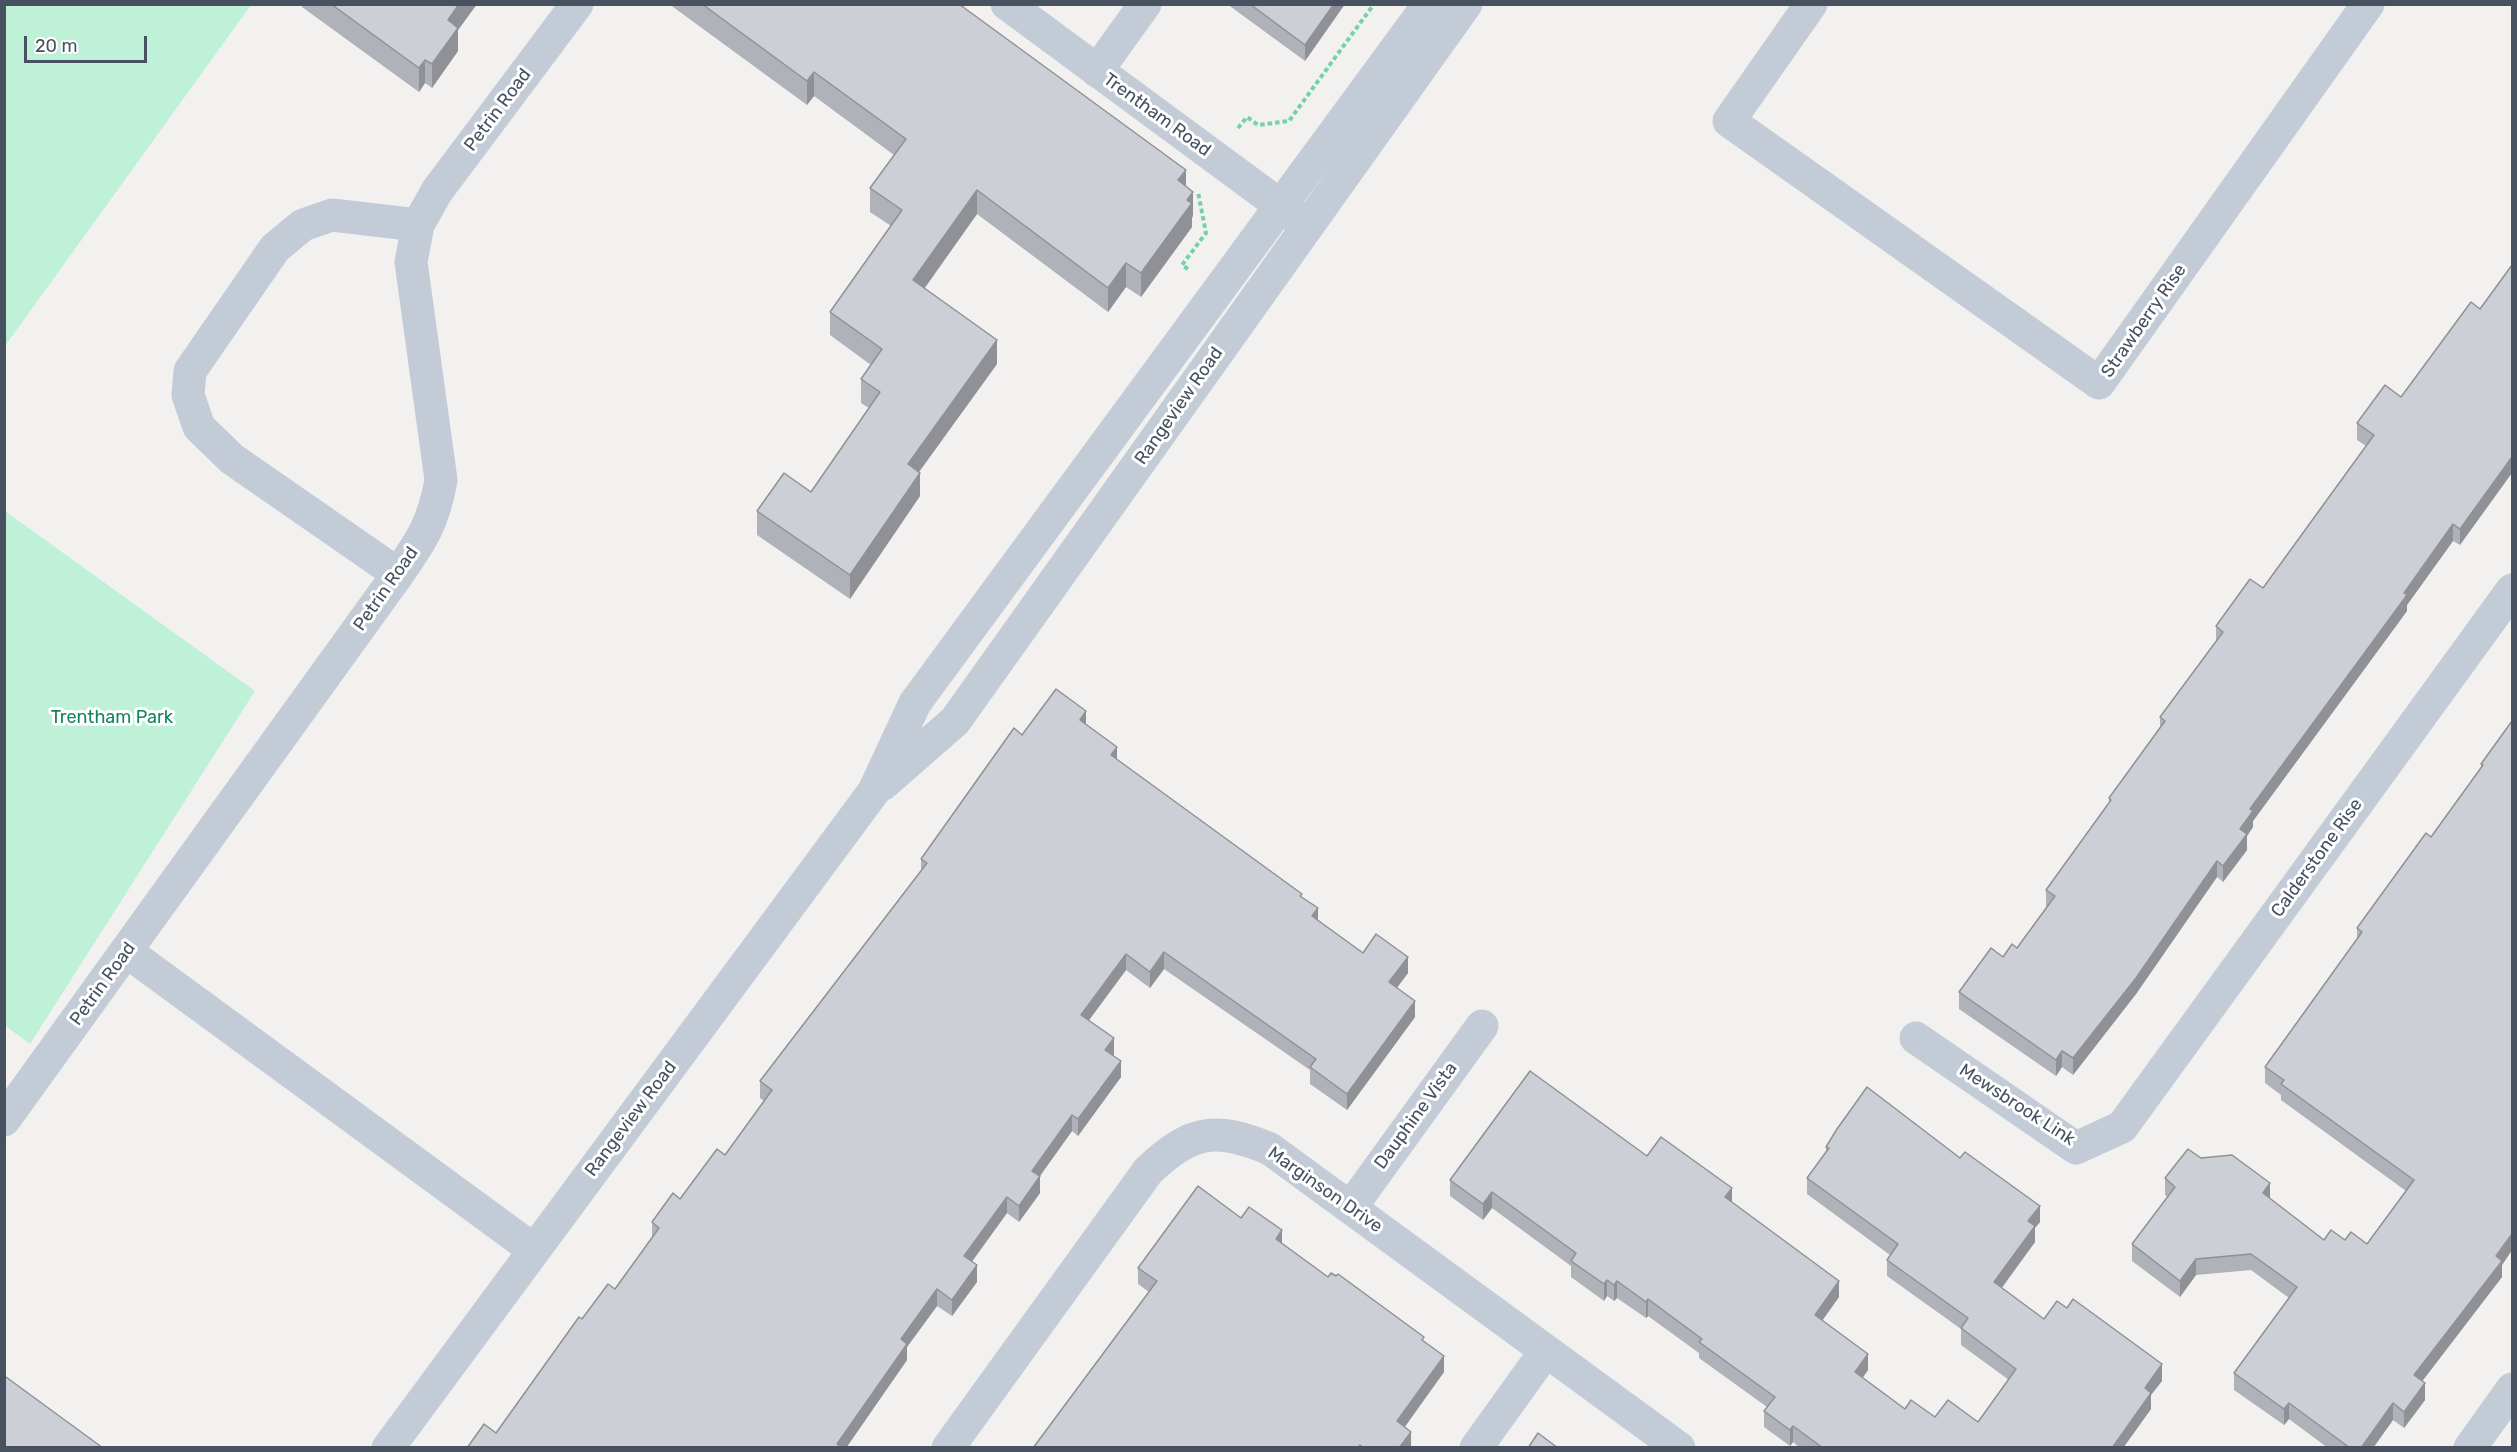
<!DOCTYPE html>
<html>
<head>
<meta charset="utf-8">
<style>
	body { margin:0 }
	#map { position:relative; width:2517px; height:1452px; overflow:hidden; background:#f3f1f0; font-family:Rubik,sans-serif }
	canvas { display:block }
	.frame { position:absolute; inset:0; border:6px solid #47515f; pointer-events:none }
	.scale { position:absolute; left:24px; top:36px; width:123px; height:27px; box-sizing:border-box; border:3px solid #47515f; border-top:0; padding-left:8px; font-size:18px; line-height:21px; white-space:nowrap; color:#47515f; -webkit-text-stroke:4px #fff; paint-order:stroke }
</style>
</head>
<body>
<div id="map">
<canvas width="2517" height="1452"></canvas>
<div class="frame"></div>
<div class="scale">20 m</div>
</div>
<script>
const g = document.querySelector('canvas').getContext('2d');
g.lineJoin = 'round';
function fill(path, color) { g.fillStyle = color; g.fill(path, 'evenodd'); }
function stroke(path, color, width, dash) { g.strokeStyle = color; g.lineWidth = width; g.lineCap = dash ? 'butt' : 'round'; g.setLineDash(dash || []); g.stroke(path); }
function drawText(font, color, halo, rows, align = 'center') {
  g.font = font + ' Rubik,sans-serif'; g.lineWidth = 6; g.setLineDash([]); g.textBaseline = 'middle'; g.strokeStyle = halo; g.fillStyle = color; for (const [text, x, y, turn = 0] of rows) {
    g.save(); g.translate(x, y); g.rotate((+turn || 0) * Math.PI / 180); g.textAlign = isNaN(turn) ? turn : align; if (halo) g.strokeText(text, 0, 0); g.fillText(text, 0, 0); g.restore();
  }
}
fill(new Path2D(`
	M 5,4 L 251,5 L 5,346 L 4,5 Z
	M 5,511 L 255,691 L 30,1044 L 4,1025 Z`), '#bef1d8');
stroke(new Path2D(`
	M 1238,128 L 1247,117 L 1258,125 L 1289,121 L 1374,4
	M 1188,269 L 1182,265 L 1206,233 L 1198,192`), '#74d1ae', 4, [4.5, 3]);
stroke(new Path2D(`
	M 1007,4 L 1300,220
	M 1811,4 L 1729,121 L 2099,383 L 2368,4
	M 1097,71 L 1145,4
	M 398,574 L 232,459 L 199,427 L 188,395 L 190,371 L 275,248 L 303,225 L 332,215 L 418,225
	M 883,784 L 955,721 L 1466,4
	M 126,951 L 534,1250
	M 1916,1038 L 2076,1148 L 2122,1127 L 2512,590
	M 4,1120 L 398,574 C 422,540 434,521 441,480 L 411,262 L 418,225 L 437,191 L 577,4
	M 1351,1207 L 1482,1026
	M 388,1448 L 874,791 L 915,703 L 1429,4
	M 948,1448 L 1148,1171 C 1191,1130 1215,1126 1270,1149 L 1679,1448
	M 1476,1448 L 1545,1352
	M 2470,1448 L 2512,1389`), '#c3cbd6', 33);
fill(new Path2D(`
	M 302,4 L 477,4 L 458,30 L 458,51 L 432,88 L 425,83 L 419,92 L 302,7 Z
	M 669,4 L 959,4 L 1186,186 L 1193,215 L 1192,218 L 1192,227 L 1141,297 L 1126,287 L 1108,312 L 977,214 L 925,288 L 997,364 L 919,472 L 920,496 L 850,599 L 757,535 L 757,511 L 811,492 L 869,408 L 861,403 L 861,379 L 871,365 L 830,335 L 830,312 L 891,226 L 870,212 L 870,188 L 894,155 L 814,96 L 807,105 Z
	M 1227,4 L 1345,4 L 1305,61 Z
	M 2471,302 L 2460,545 L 2453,541 L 2407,605 L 2407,611 L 2253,821 L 2253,827 L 2247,836 L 2247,850 L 2223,882 L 2217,877 L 2136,994 L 2073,1075 L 2062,1067 L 2056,1076 L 1959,1009 L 1959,992 L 2003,957 L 2017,948 L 2047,907 L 2046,906 L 2046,890 L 2109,803 L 2109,798 L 2160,727 L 2160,717 L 2216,641 L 2216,626 L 2263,588 L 2366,446 L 2357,440 L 2357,423 L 2401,397 Z
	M 2512,721 L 2512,1250 L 2502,1265 L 2502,1277 L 2422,1381 L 2425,1400 L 2404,1428 L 2393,1420 L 2373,1448 L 2328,1448 L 2289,1419 L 2284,1425 L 2234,1390 L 2234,1373 L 2289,1298 L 2251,1270 L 2196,1275 L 2180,1297 L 2132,1261 L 2132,1244 L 2168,1197 L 2165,1195 L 2165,1178 L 2201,1158 L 2270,1199 L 2324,1240 L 2345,1240 L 2367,1244 L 2406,1191 L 2281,1100 L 2281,1095 L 2265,1083 L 2265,1067 L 2357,940 L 2357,928 L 2431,837 L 2481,768 L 2481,764 Z
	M 1086,724 L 1117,760 L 1302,897 L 1318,920 L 1363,953 L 1408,973 L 1397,988 L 1415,1017 L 1347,1110 L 1310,1084 L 1310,1070 L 1164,969 L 1150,988 L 1126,970 L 1089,1020 L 1114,1055 L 1113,1055 L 1121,1077 L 1078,1136 L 1072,1131 L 1040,1176 L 1040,1193 L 1019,1222 L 1007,1213 L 972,1262 L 977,1282 L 952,1316 L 937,1306 L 907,1347 L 907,1360 L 846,1448 L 467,1448 L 496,1433 L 582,1319 L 615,1289 L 652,1238 L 652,1222 L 680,1199 L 725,1155 L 764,1101 L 760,1098 L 760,1081 L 921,871 L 921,859 L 1022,735 Z
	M 1826,1147 L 2040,1222 L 2035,1228 L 2035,1242 L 2002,1288 L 2044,1319 L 2162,1381 L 2151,1395 L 2151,1409 L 2123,1448 L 1800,1448 L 1793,1442 L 1790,1446 L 1764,1427 L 1764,1411 L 1767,1407 L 1699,1358 L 1699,1353 L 1648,1316 L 1646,1318 L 1617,1298 L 1614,1301 L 1607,1296 L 1604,1301 L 1571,1277 L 1571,1266 L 1492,1208 L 1483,1220 L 1450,1196 L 1450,1180 L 1647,1156 L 1732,1202 L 1839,1297 L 1822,1320 L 1868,1370 L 1862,1378 L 1905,1409 L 1935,1417 L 1978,1422 L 2009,1380 L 1961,1345 L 1961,1329 L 1887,1276 L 1887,1260 L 1890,1255 L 1807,1194 L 1807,1178 L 1826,1151 Z
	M 1241,1218 L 1282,1243 L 1328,1277 L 1424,1341 L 1444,1372 L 1404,1427 L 1411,1448 L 1033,1448 L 1149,1292 L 1138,1284 L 1138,1268 Z`), '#afb2b8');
fill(new Path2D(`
	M 459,4 L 477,4 L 458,30 L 458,51 L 432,88 L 432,64 L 448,20 Z
	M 1334,4 L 1345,4 L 1305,61 L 1305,45 Z
	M 425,60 L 425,83 L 419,92 L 419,68 Z
	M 814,72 L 814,96 L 807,105 L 807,81 Z
	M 1186,170 L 1186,194 L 1178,180 Z
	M 977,190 L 977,214 L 913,304 L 913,280 Z
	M 1193,192 L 1193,215 L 1192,218 L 1192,227 L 1141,297 L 1141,273 Z
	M 1126,263 L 1126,287 L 1108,312 L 1108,288 Z
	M 997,340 L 997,364 L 908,487 L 908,464 Z
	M 2512,457 L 2512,473 L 2460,545 L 2460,529 Z
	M 920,473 L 920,496 L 850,599 L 850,575 Z
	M 2453,524 L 2453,541 L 2407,605 L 2407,611 L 2253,821 L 2253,827 L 2247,836 L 2247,850 L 2223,882 L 2223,866 L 2250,809 Z
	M 1086,711 L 1086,728 L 1080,720 Z
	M 1117,747 L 1117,763 L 1111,755 Z
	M 2217,861 L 2217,877 L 2136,994 L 2073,1075 L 2073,1058 Z
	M 1318,908 L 1318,925 L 1312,916 Z
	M 1164,952 L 1164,969 L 1150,988 L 1150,972 Z
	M 1126,954 L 1126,970 L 1081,1031 L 1081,1015 Z
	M 1408,957 L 1408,973 L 1389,998 L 1389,982 Z
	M 1415,1001 L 1415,1017 L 1347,1110 L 1347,1094 Z
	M 1114,1038 L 1114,1055 L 1105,1066 L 1105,1050 Z
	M 2062,1051 L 2062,1067 L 2056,1076 L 2056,1060 Z
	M 1121,1061 L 1121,1077 L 1078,1136 L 1078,1119 Z
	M 1072,1115 L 1072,1131 L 1032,1187 L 1032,1171 Z
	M 1040,1176 L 1040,1193 L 1019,1222 L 1019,1206 Z
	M 2270,1183 L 2270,1200 L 2263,1193 Z
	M 1732,1188 L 1732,1204 L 1725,1197 Z
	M 1492,1192 L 1492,1208 L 1483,1220 L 1483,1204 Z
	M 1007,1197 L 1007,1213 L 964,1272 L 964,1256 Z
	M 2040,1206 L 2040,1222 L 2035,1228 L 2035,1242 L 1994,1298 L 1994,1282 L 2028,1221 Z
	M 1282,1230 L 1282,1247 L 1276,1239 Z
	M 2512,1234 L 2512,1250 L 2502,1265 L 2502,1277 L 2414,1392 L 2414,1375 Z
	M 2196,1259 L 2196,1275 L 2180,1297 L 2180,1281 Z
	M 977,1265 L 977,1282 L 952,1316 L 952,1300 Z
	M 1607,1280 L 1607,1296 L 1604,1301 L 1604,1284 Z
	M 1617,1281 L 1617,1298 L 1614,1301 L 1614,1285 Z
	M 1839,1281 L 1839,1297 L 1815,1331 L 1815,1315 Z
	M 937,1289 L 937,1306 L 907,1347 L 907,1360 L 846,1448 L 837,1448 L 837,1444 L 901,1339 Z
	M 1648,1299 L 1648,1316 L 1646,1318 L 1646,1302 Z
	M 1868,1354 L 1868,1370 L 1855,1389 L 1855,1372 Z
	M 1444,1356 L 1444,1372 L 1397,1438 L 1397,1421 Z
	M 2162,1364 L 2162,1381 L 2151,1395 L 2151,1409 L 2123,1448 L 2112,1448 L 2145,1388 Z
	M 2425,1383 L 2425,1400 L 2404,1428 L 2404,1412 Z
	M 2289,1403 L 2289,1419 L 2284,1425 L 2284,1409 Z
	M 2393,1403 L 2393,1420 L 2373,1448 L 2361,1448 Z
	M 1793,1426 L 1793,1442 L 1790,1446 L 1790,1430 Z
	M 1411,1432 L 1411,1448 L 1399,1448 Z`), '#8f9196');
const building = new Path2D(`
	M 331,4 L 459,4 L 448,20 L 458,28 L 432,64 L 425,60 L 419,68 Z
	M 702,4 L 959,4 L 1186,170 L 1178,180 L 1193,192 L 1187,200 L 1192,203 L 1141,273 L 1126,263 L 1108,288 L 977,190 L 913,280 L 997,340 L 908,464 L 920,473 L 850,575 L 757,511 L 784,473 L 811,492 L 880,392 L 861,379 L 882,349 L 830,312 L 902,210 L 870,188 L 906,139 L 814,72 L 807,81 Z
	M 1250,4 L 1334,4 L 1305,45 Z
	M 2512,265 L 2512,457 L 2460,529 L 2453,524 L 2404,593 L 2407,595 L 2250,809 L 2253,811 L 2240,829 L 2247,834 L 2223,866 L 2217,861 L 2136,978 L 2073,1058 L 2062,1051 L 2056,1060 L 1959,992 L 1991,948 L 2003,957 L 2012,944 L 2017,948 L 2055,896 L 2046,890 L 2111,800 L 2109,798 L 2165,721 L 2160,717 L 2223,632 L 2216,626 L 2250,579 L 2263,588 L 2374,435 L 2357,423 L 2385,385 L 2401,397 L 2471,302 L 2480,309 Z
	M 1056,689 L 1086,711 L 1080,720 L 1117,747 L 1111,755 L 1302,894 L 1300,896 L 1318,908 L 1312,916 L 1363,953 L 1376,934 L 1408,957 L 1389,982 L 1415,1001 L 1347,1094 L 1310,1067 L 1316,1059 L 1164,952 L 1150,972 L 1126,954 L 1081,1015 L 1114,1038 L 1105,1050 L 1121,1061 L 1078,1119 L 1072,1115 L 1032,1171 L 1040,1176 L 1019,1206 L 1007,1197 L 964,1256 L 977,1265 L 952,1300 L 937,1289 L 901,1339 L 907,1344 L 837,1444 L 842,1448 L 467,1448 L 484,1424 L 496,1433 L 579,1317 L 582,1319 L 608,1284 L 615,1289 L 659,1228 L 652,1222 L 673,1193 L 680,1199 L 717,1149 L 725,1155 L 772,1090 L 760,1081 L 927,863 L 921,859 L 1014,728 L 1022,735 Z
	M 2512,721 L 2512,1234 L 2496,1256 L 2502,1261 L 2414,1375 L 2425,1383 L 2404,1412 L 2393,1403 L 2361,1448 L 2350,1448 L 2289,1403 L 2284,1409 L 2234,1373 L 2297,1287 L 2251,1254 L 2196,1259 L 2180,1281 L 2132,1244 L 2175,1187 L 2165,1178 L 2188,1149 L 2201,1158 L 2232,1155 L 2270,1183 L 2263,1193 L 2324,1240 L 2331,1230 L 2345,1240 L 2351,1232 L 2367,1244 L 2414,1180 L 2281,1084 L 2284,1080 L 2265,1067 L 2362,932 L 2357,928 L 2426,833 L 2431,837 L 2483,765 L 2481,764 Z
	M 1530,1071 L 1647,1156 L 1661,1137 L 1732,1188 L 1725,1197 L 1839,1281 L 1815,1315 L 1868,1354 L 1855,1372 L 1905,1409 L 1911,1400 L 1935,1417 L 1948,1400 L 1978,1422 L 2016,1369 L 1961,1328 L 1968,1318 L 1887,1260 L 1898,1244 L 1807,1178 L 1829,1148 L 1826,1147 L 1837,1129 L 1867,1087 L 1960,1158 L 1965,1152 L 2040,1206 L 2028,1221 L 2035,1226 L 1994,1282 L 2044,1319 L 2057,1301 L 2067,1308 L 2073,1299 L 2162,1364 L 2145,1388 L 2151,1393 L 2112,1448 L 1823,1448 L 1793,1426 L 1790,1430 L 1764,1411 L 1775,1397 L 1699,1342 L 1702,1339 L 1648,1299 L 1646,1302 L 1617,1281 L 1614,1285 L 1607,1280 L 1604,1284 L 1571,1261 L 1576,1253 L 1492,1192 L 1483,1204 L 1450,1180 Z
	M 1198,1186 L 1241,1218 L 1249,1207 L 1282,1230 L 1276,1239 L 1328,1277 L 1331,1273 L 1336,1276 L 1338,1274 L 1424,1337 L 1422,1340 L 1444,1356 L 1397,1421 L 1411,1432 L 1399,1448 L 1363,1448 L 1360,1445 L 1358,1448 L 1033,1448 L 1157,1281 L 1138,1268 Z
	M 6,1377 L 103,1448 L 4,1448 L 4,1380 Z
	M 1538,1433 L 1558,1448 L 1528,1448 Z`);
fill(building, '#cccfd6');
stroke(building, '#8f9196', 1.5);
drawText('18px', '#47515f', '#fff', [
	["Petrin Road",498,110,-53],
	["Trentham Road",1157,115,36],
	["Strawberry Rise",2144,321,-55],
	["Rangeview Road",1179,406,-55],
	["Petrin Road",386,589,-55],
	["Calderstone Rise",2317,858,-54],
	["Petrin Road",103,984,-54],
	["Mewsbrook Link",2017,1105,33],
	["Dauphine Vista",1416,1116,-54],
	["Rangeview Road",631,1119,-53],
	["Marginson Drive",1325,1190,35]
]);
drawText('18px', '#13855a', '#fff', [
	["Trentham Park",112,718]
]);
</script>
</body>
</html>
